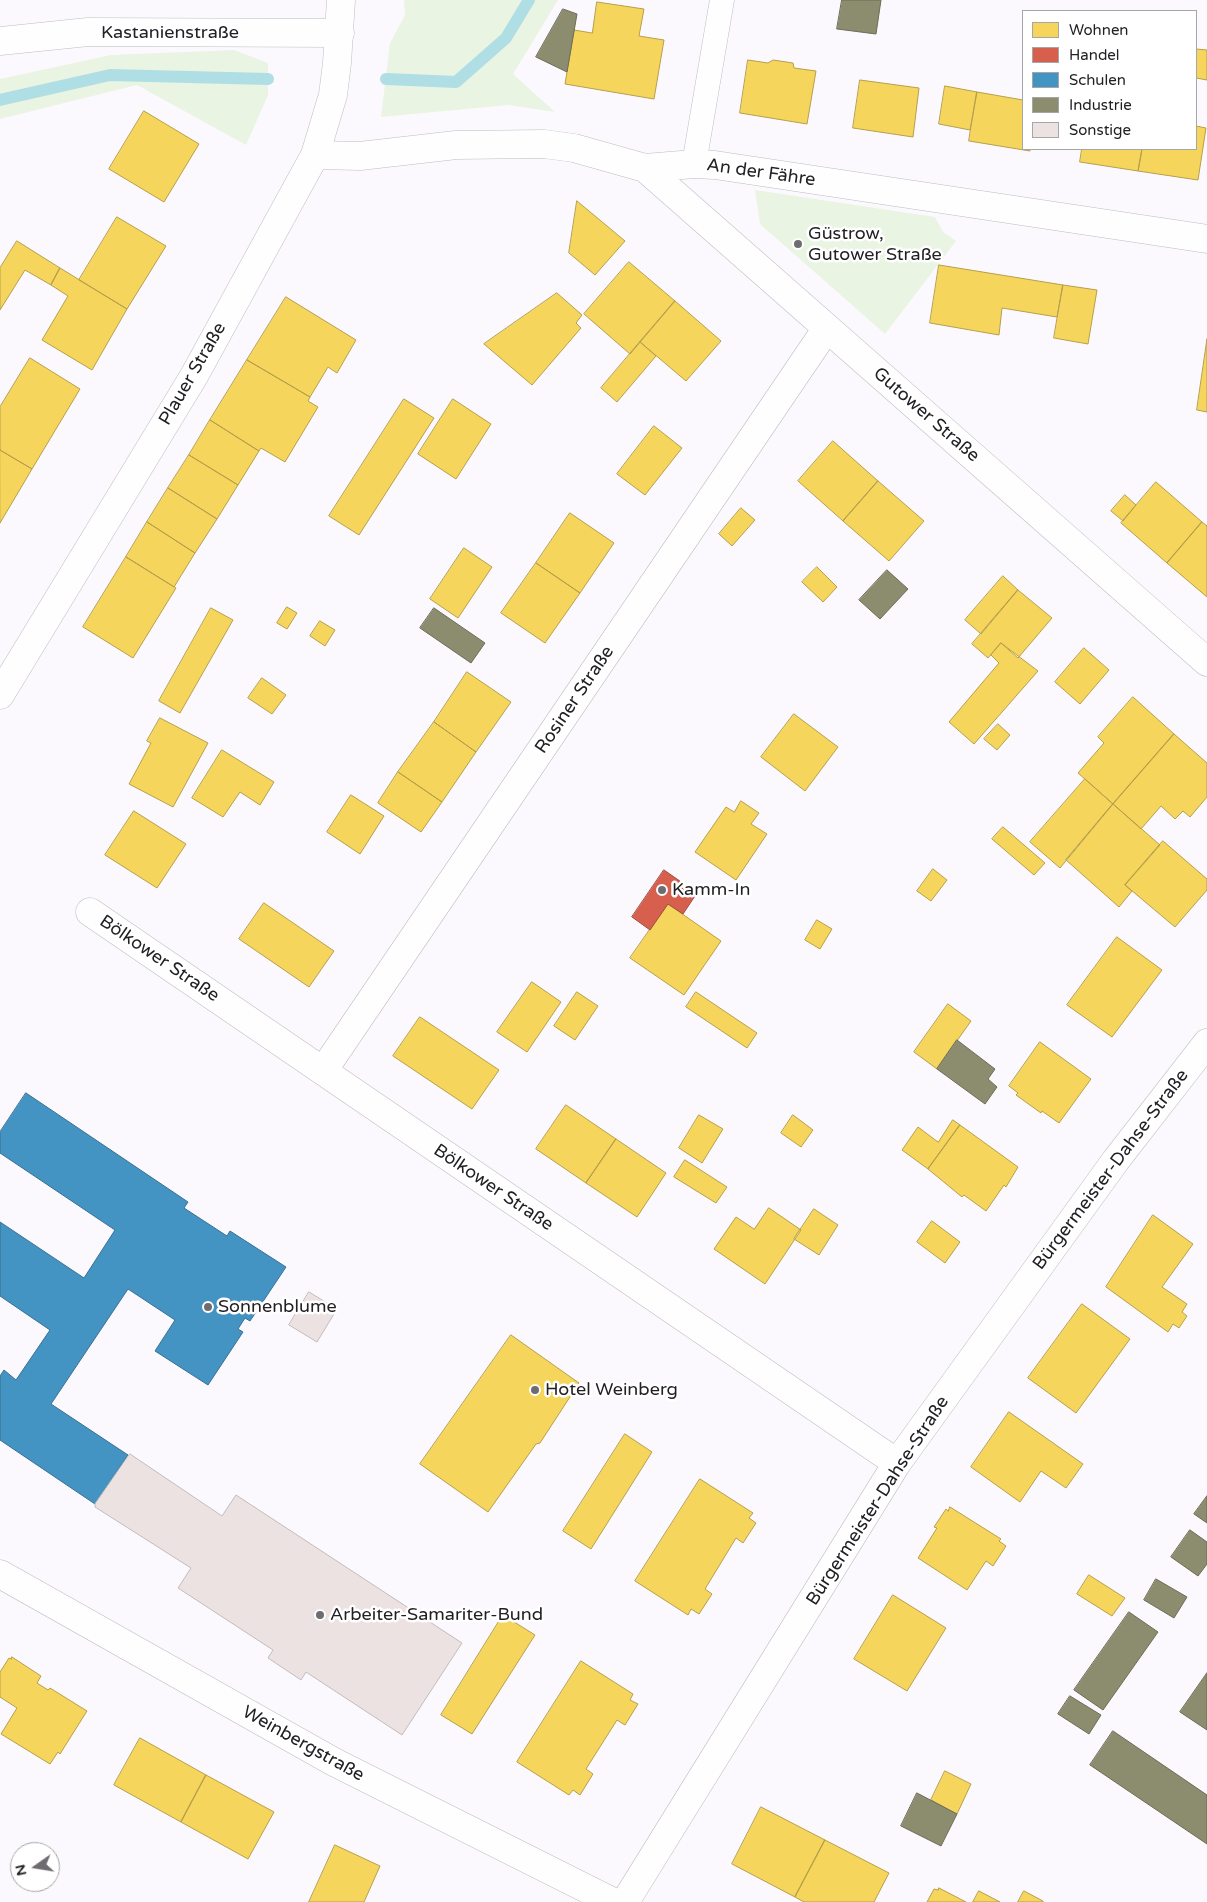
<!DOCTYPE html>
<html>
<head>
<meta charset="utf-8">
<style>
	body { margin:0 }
	#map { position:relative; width:1207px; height:1902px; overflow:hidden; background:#fcf9fe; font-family:"Varela Round",sans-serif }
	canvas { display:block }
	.legend { position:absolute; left:1022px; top:10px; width:175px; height:140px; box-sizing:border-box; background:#fff; border:1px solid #a7a6a7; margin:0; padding:6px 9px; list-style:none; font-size:15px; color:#222024 }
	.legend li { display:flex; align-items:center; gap:10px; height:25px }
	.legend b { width:25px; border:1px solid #a7a6a7 }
	.north { position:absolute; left:10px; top:1842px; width:50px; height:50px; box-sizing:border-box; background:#fff; border:1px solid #a7a6a7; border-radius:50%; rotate:257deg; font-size:14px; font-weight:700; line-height:20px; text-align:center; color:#222024 }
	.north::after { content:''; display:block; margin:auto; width:18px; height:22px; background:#6e6c70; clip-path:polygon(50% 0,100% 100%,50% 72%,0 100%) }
</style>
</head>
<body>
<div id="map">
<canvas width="1207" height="1902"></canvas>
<ul class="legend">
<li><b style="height:14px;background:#f6d55c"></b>Wohnen</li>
<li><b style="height:14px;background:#d6604d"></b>Handel</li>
<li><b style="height:14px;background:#4393c3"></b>Schulen</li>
<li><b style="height:14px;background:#8c8c6e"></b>Industrie</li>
<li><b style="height:14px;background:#ece2e2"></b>Sonstige</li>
</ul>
<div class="north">N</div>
</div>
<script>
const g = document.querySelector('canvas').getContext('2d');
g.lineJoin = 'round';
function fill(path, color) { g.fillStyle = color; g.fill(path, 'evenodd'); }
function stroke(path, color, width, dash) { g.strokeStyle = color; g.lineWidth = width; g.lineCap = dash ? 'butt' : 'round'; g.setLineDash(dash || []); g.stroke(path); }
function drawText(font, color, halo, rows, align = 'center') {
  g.font = font + ' "Varela Round",sans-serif'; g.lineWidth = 5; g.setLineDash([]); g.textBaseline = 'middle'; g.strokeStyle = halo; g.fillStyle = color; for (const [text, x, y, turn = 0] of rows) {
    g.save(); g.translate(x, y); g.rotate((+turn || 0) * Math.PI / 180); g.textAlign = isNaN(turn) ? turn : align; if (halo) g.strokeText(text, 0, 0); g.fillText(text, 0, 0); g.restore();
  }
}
fill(new Path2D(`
	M 404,0 L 558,0 L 513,74 L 555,112 L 508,105 L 381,117 L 390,43 L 405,15 Z
	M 234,50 L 268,63 L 268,95 L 246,145 L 137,85 L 0,119 L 0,79 L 111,55 Z
	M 755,190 L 935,217 L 943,232 L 956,241 L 885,334 L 760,224 Z`), '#eaf4e2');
const homes = new Path2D(`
	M 597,2 L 644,9 L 639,36 L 664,40 L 654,99 L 565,84 L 574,30 L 592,33 Z
	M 1196,49 L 1207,50 L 1207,80 L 1196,78 Z
	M 748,60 L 768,63 L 773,60 L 793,63 L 794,68 L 816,71 L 807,124 L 740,113 Z
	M 860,80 L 919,88 L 913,137 L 853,128 Z
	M 945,86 L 977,92 L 970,130 L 939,124 Z
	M 977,92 L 1023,100 L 1023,149 L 1030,149 L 1030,151 L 969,141 Z
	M 144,111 L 199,144 L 164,202 L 109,169 Z
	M 1196,126 L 1206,128 L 1198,180 L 1138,171 L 1142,149 L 1196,149 Z
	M 1082,149 L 1142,149 L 1138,171 L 1080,162 Z
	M 577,201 L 625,241 L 595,275 L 569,253 Z
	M 117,217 L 166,246 L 127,309 L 79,280 Z
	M 17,241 L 60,268 L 51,285 L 25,270 L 0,310 L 0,268 Z
	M 629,262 L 675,301 L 630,354 L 584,314 Z
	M 939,265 L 1063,285 L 1057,317 L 1002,308 L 999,335 L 930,323 Z
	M 60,268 L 127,309 L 92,370 L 42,340 L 68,296 L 51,285 Z
	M 1063,285 L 1097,290 L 1088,344 L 1054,338 Z
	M 557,293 L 582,315 L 576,323 L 581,328 L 532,385 L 484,344 Z
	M 286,297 L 356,340 L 337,373 L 328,367 L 310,397 L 247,360 Z
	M 675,301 L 721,341 L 686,381 L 640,342 Z
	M 1207,339 L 1207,412 L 1197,410 Z
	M 640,342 L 656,356 L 617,402 L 601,388 Z
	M 30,358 L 80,389 L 32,469 L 0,450 L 0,407 Z
	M 247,360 L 310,397 L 308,401 L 318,407 L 285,462 L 261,448 L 259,451 L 210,420 Z
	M 404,399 L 434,418 L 359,535 L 329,516 Z
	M 453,399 L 491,424 L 456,479 L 418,454 Z
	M 210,420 L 259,451 L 238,485 L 189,455 Z
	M 654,426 L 682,448 L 645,495 L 617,474 Z
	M 833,441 L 878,481 L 843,521 L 798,481 Z
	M 0,450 L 32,469 L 0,523 Z
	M 189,455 L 238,485 L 217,519 L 168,488 Z
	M 878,481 L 924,521 L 889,561 L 843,521 Z
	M 1156,482 L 1202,522 L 1167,563 L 1121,523 Z
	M 168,488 L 217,519 L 195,553 L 147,522 Z
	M 1125,495 L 1136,505 L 1123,521 L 1111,511 Z
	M 741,508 L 755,520 L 732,546 L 719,534 Z
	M 570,513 L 614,543 L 580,593 L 536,563 Z
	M 147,522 L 195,553 L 174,587 L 126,557 Z
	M 1202,522 L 1207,526 L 1207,597 L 1167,563 Z
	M 464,548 L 492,567 L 458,618 L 430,599 Z
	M 126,557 L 176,588 L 133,658 L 83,627 Z
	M 536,563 L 580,593 L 545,643 L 501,613 Z
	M 817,567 L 837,587 L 823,602 L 802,582 Z
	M 1003,576 L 1018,590 L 981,634 L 965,620 Z
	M 1018,590 L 1052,618 L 1018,658 L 1001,643 L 988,658 L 972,644 Z
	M 287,607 L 297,613 L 287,629 L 277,623 Z
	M 211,608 L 233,620 L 180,713 L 159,701 Z
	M 320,621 L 335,630 L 325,646 L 310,636 Z
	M 1001,643 L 1038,671 L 974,744 L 949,722 L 999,663 L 991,655 Z
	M 1084,648 L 1109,670 L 1080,704 L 1055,682 Z
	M 467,672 L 511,702 L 476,752 L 434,722 Z
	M 262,678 L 286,695 L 272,714 L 248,698 Z
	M 1133,697 L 1174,734 L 1113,804 L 1078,773 L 1104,743 L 1098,737 Z
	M 794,714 L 838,747 L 805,791 L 761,757 Z
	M 160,718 L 208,743 L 173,807 L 129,784 L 151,743 L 147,741 Z
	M 434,722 L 476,752 L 442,802 L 398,772 Z
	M 998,724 L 1010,735 L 997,750 L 984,739 Z
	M 1174,734 L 1207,763 L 1207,797 L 1190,817 L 1183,811 L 1175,819 L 1161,806 L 1141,829 L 1113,804 Z
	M 222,750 L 274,782 L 260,805 L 240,792 L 223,817 L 192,798 Z
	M 398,772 L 442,802 L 421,832 L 378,803 Z
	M 1085,779 L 1113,804 L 1060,868 L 1030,842 Z
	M 351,795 L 384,816 L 360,854 L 327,832 Z
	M 741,801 L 759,813 L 751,824 L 767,834 L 736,880 L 695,852 L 726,807 L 734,812 Z
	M 1113,804 L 1160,845 L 1125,885 L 1132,891 L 1119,907 L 1066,860 Z
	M 134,811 L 186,844 L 157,888 L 105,855 Z
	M 1003,827 L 1045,863 L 1034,875 L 992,839 Z
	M 1163,841 L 1207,879 L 1207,890 L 1175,927 L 1125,885 Z
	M 933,869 L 947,880 L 931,901 L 917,891 Z
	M 264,903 L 334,951 L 309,987 L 239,939 Z
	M 668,904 L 721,941 L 684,995 L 630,958 Z
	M 817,920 L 832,929 L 820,949 L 805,940 Z
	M 1117,937 L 1162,970 L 1112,1037 L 1067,1005 Z
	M 532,982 L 561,1002 L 527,1052 L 497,1032 Z
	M 577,992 L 598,1006 L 575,1040 L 554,1026 Z
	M 696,992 L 757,1033 L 747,1048 L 686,1007 Z
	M 948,1004 L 971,1021 L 937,1069 L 914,1052 Z
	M 420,1017 L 499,1070 L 472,1109 L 393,1056 Z
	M 1040,1042 L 1091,1079 L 1059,1123 L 1042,1111 L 1041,1113 L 1016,1095 L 1018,1093 L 1009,1086 Z
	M 566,1105 L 616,1139 L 586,1183 L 536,1149 Z
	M 699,1115 L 723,1129 L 702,1163 L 679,1148 Z
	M 793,1115 L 813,1130 L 801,1147 L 781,1133 Z
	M 953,1120 L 960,1125 L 928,1169 L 902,1150 L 918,1127 L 938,1142 Z
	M 960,1125 L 1018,1167 L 1006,1187 L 1004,1185 L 986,1211 L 964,1195 L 962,1197 L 928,1169 Z
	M 616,1139 L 666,1173 L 637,1217 L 586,1183 Z
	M 685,1160 L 727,1187 L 716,1203 L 674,1177 Z
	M 769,1208 L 801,1230 L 765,1284 L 714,1249 L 736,1217 L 754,1229 Z
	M 814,1209 L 838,1225 L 819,1255 L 794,1239 Z
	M 1153,1215 L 1193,1244 L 1162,1287 L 1187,1304 L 1182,1312 L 1187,1316 L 1179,1328 L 1173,1324 L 1168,1332 L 1106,1287 Z
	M 932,1221 L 960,1242 L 945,1263 L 917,1242 Z
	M 1082,1304 L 1130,1339 L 1076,1413 L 1028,1378 Z
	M 511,1335 L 579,1383 L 540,1443 L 536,1444 L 488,1512 L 420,1464 Z
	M 1009,1412 L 1083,1464 L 1066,1488 L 1041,1471 L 1020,1502 L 971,1467 Z
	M 625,1434 L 652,1452 L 591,1549 L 563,1531 Z
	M 700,1479 L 753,1513 L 749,1518 L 756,1523 L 743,1543 L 736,1538 L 705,1589 L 712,1594 L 699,1614 L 691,1609 L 688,1615 L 635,1581 Z
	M 950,1507 L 1001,1539 L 999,1541 L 1006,1546 L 993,1566 L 986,1561 L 967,1590 L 918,1558 L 937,1528 L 934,1527 L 946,1509 L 948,1511 Z
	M 1089,1575 L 1125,1598 L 1112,1616 L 1077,1594 Z
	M 893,1595 L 946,1628 L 907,1691 L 854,1659 Z
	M 503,1615 L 535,1635 L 472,1734 L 441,1715 Z
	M 12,1657 L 41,1676 L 37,1683 L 48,1690 L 50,1688 L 87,1711 L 60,1754 L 58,1752 L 50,1764 L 1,1734 L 17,1708 L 0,1697 L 0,1672 L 9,1658 L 11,1659 Z
	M 581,1661 L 633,1694 L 630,1700 L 638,1704 L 625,1725 L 617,1720 L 586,1769 L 593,1774 L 580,1795 L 573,1790 L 569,1795 L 517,1762 Z
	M 140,1738 L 206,1775 L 181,1822 L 114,1785 Z
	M 945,1771 L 971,1784 L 957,1814 L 931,1800 Z
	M 206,1775 L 274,1812 L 248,1859 L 181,1822 Z
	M 761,1807 L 825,1840 L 795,1897 L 732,1864 Z
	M 825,1840 L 889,1873 L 874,1902 L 804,1902 L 795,1897 Z
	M 335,1845 L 380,1866 L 364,1902 L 309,1902 Z
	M 939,1888 L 966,1902 L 927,1902 L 934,1889 L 938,1890 Z
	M 979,1891 L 1000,1902 L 973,1902 Z
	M 1024,1891 L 1043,1901 L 1043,1902 L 1018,1902 Z`);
fill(homes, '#f6d55c');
stroke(homes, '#b69f4b', 1);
const shops = new Path2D(`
	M 664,870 L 697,893 L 683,914 L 668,904 L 650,930 L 632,917 Z`);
fill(shops, '#d6604d');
stroke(shops, '#a04d41', 1);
const schools = new Path2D(`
	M 26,1093 L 188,1202 L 184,1208 L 227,1236 L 230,1231 L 286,1267 L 250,1321 L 245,1318 L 238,1329 L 243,1332 L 208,1385 L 155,1351 L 175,1320 L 128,1289 L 51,1404 L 128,1455 L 95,1504 L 0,1440 L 0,1376 L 4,1370 L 16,1380 L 50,1330 L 0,1296 L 0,1222 L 84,1278 L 115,1230 L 0,1153 L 0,1132 Z`);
fill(schools, '#4393c3');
stroke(schools, '#397093', 1);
const industry = new Path2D(`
	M 842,0 L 881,0 L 876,34 L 837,29 Z
	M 563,9 L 577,14 L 567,72 L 536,57 Z
	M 887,570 L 908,589 L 880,619 L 859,600 Z
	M 434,608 L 485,643 L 471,663 L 420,628 Z
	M 957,1040 L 995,1069 L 988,1079 L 997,1087 L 985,1104 L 937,1069 Z
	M 1207,1496 L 1207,1523 L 1194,1514 Z
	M 1190,1530 L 1207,1542 L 1207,1564 L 1198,1576 L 1171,1557 Z
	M 1156,1579 L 1187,1597 L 1174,1618 L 1144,1600 Z
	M 1129,1612 L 1158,1632 L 1103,1710 L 1074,1690 Z
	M 1207,1673 L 1207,1730 L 1180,1712 Z
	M 1070,1696 L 1101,1715 L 1089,1734 L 1058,1714 Z
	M 1113,1731 L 1207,1795 L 1207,1844 L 1090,1765 Z
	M 917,1793 L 957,1814 L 941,1846 L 901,1826 Z`);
fill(industry, '#8c8c6e');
stroke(industry, '#6c6c58', 1);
stroke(new Path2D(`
	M 386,79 L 456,82 L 506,38 L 529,0
	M 0,100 L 110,75 L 268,79`), '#b0dee5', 12);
const building = new Path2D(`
	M 309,1292 L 337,1309 L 317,1342 L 289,1325 Z
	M 130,1454 L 222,1516 L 236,1495 L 462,1643 L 402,1735 L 306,1672 L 301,1680 L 268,1658 L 273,1650 L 178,1588 L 191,1568 L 95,1507 L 95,1504 Z`);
fill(building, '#ece2e2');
stroke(building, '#c0bcbe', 1);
const service = new Path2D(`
	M 694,164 L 722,0`);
const minor = new Path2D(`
	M 0,41 L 88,32 L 340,33
	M 315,155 L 360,156 L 456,145 L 544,144 L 574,148 L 645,168 L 694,164 L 715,165 L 1207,239
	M 645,168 L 1207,662
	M 90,912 L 897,1463
	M 323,1071 L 827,328
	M 0,1574 L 334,1762 L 613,1902
	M 625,1902 L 897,1463 L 1116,1160 L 1207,1043`);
const secondary = new Path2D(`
	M 0,695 L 194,376 L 315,155 L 333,95 L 337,63 L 341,0`);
stroke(service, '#bfbcc0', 25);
stroke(minor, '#bfbcc0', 29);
stroke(secondary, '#bfbcc0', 29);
stroke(service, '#fffeff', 24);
stroke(minor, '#fffeff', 28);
stroke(secondary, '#fffeff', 28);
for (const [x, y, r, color] of [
	[798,244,5,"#6e6c70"],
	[662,890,5,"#6e6c70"],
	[208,1307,5,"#6e6c70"],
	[535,1390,5,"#6e6c70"],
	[320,1615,5,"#6e6c70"]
]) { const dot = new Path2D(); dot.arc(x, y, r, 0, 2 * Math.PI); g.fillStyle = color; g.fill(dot); stroke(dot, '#fff', 2); }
drawText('18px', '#222024', '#fff', [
	["Kastanienstraße",170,33],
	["An der Fähre",761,173,8],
	["Plauer Straße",193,374,-60],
	["Gutower Straße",926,415,41],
	["Rosiner Straße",575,700,-56],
	["Bölkower Straße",159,959,34],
	["Bürgermeister-Dahse-Straße",1111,1170,-53],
	["Bölkower Straße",493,1188,34],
	["Bürgermeister-Dahse-Straße",878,1501,-57],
	["Weinbergstraße",303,1744,29]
]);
drawText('18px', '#222024', '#fff', [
	["Güstrow,",808,234],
	["Gutower Straße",808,255],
	["Kamm-In",672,890],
	["Sonnenblume",218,1307],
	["Hotel Weinberg",545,1390],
	["Arbeiter-Samariter-Bund",330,1615]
], 'left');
</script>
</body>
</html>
